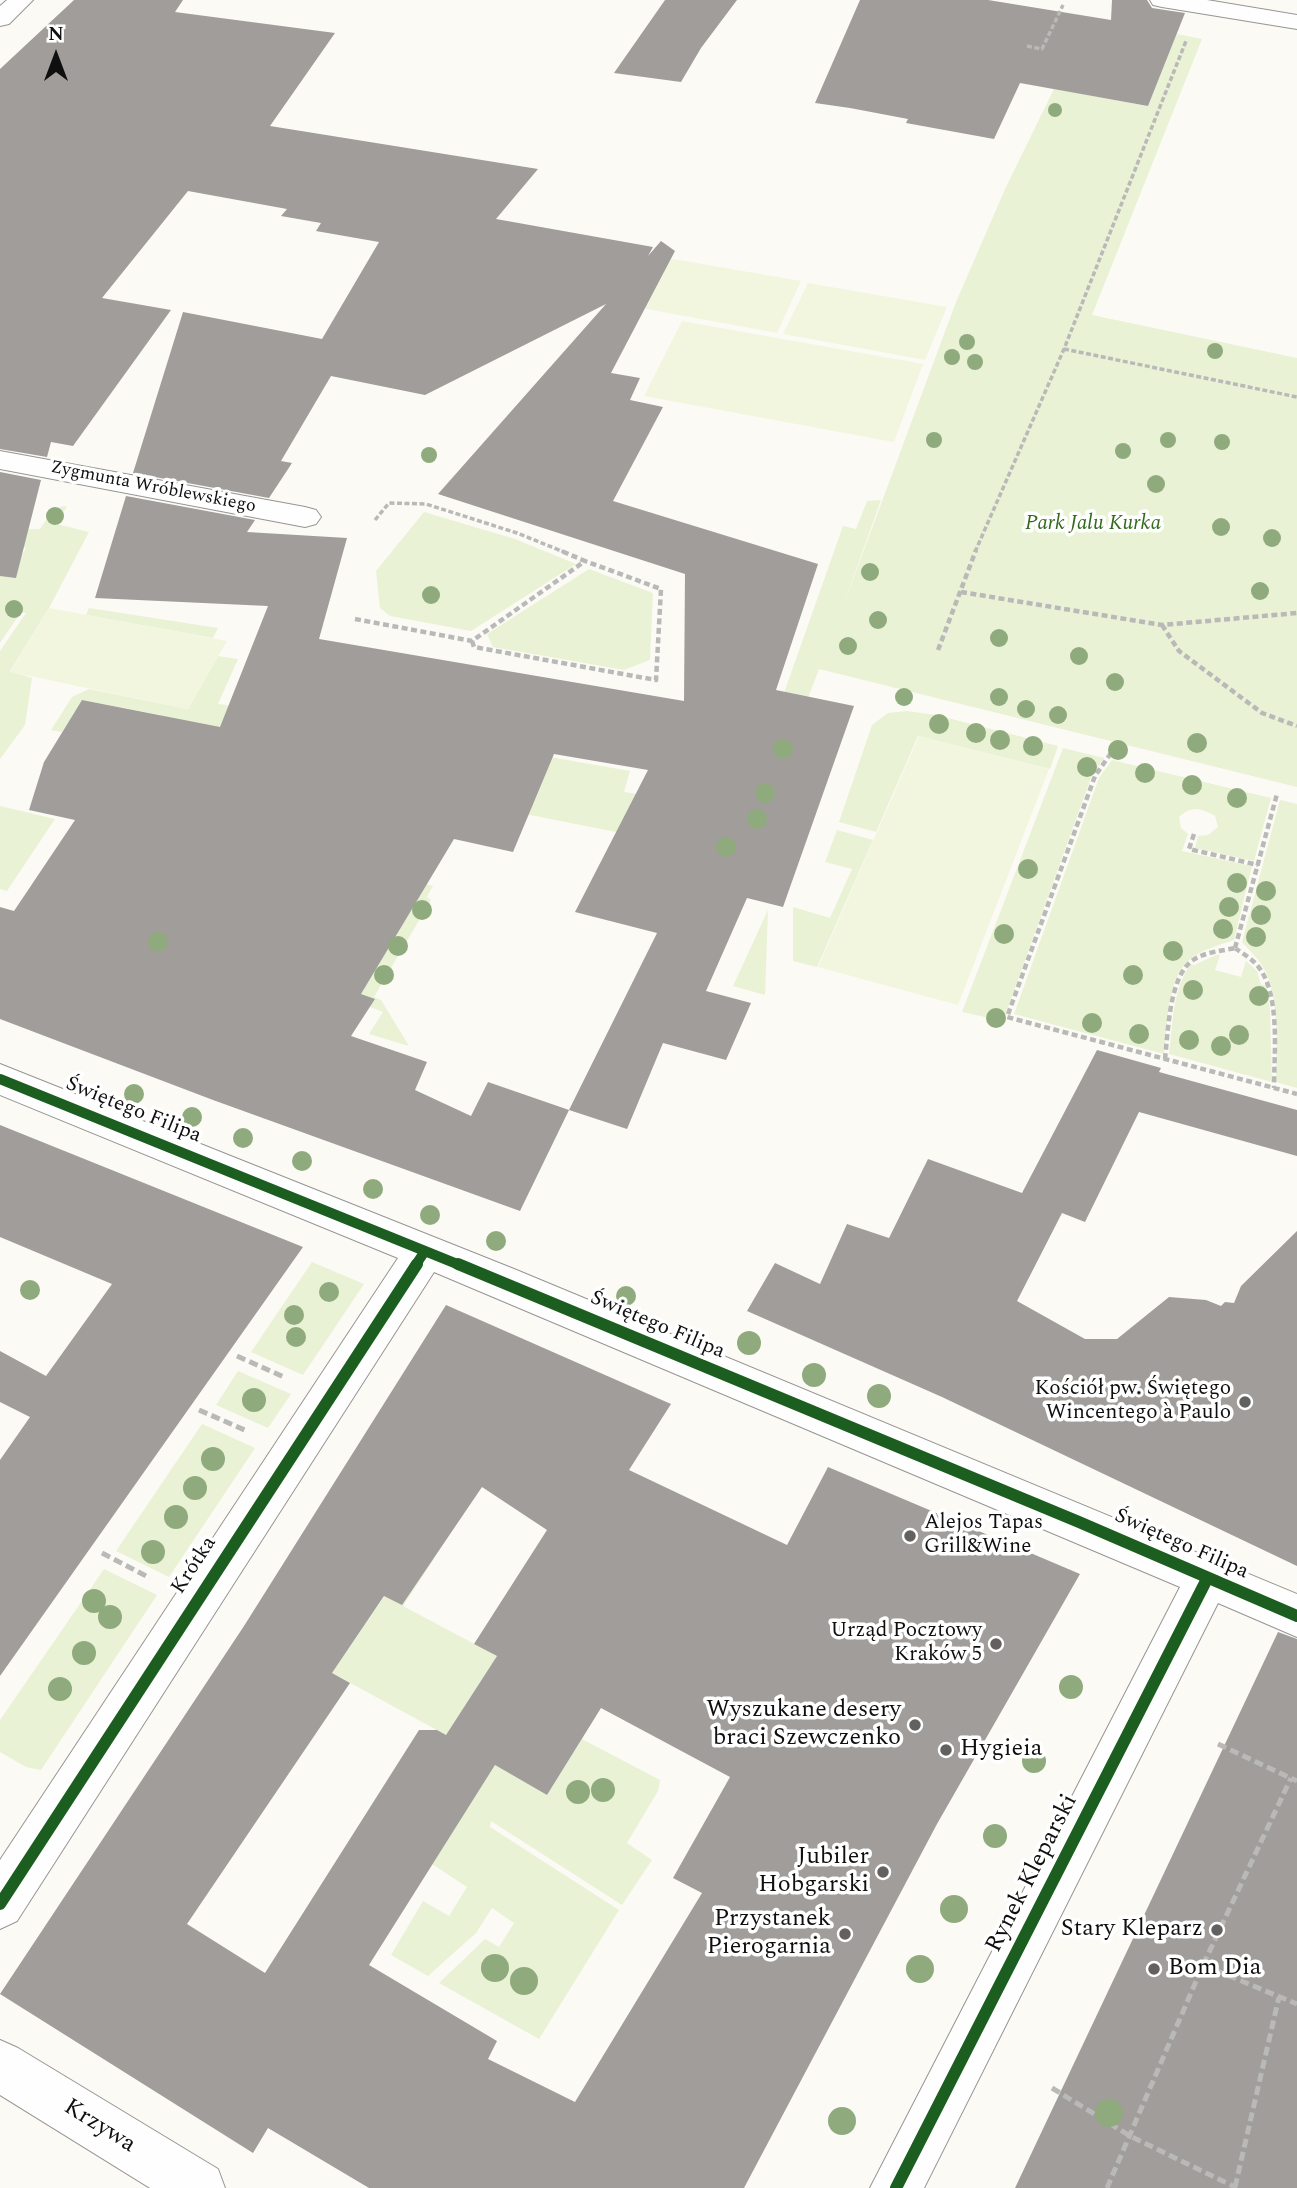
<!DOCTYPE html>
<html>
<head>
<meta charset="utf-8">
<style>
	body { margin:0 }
	#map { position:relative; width:1297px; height:2188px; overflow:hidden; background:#fcfaf5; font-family:Spectral,serif }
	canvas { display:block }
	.north { position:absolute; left:21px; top:21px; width:70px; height:70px; -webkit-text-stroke:5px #fff; paint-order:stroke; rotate:0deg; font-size:19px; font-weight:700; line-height:28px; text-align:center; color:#0f0f0f }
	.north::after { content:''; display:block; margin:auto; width:24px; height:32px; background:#0f0f0f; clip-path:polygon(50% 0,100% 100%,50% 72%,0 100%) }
</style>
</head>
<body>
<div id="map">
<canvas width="1297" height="2188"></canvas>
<div class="north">N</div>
</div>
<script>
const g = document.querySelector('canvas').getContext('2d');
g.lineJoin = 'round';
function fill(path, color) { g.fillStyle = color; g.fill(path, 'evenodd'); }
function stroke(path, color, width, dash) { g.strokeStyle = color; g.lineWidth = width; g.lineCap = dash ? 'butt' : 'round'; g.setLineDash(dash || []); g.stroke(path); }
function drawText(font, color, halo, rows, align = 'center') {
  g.font = font + ' Spectral,serif'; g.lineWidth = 7; g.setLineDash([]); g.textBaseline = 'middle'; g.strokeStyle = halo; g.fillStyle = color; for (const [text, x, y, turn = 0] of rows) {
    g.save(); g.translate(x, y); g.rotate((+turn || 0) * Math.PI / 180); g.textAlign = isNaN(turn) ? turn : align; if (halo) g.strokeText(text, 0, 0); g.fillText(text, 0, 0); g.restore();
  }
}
fill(new Path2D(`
	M 1177,34 L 1202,39 L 1092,315 L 1297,358 L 1297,787 L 819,669 L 747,858 L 147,739 L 161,715 L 82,700 L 62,732 L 51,730 L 72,697 L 89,689 L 188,709 L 218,656 L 238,659 L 218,704 L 235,706 L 237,702 L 630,771 L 624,792 L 677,800 L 749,792 L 843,526 L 856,529 L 867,501 L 881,500 L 842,609 L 956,302 L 1006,187 L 1054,89 L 1148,106 Z
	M 67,506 L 57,524 L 89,532 L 49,608 L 10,671 L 32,678 L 25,725 L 0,759 L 0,651 L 26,613 L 21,612 L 0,643 L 0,556 L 3,552 L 22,555 L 26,548 L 8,545 L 19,529 L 40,529 L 54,508 Z
	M 424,512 L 515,539 L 576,564 L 471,631 L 390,616 L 380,608 L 376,571 Z
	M 589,569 L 653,593 L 650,660 L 624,670 L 493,647 L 487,634 Z
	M 89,608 L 218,628 L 213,638 L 86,615 Z
	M 907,711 L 936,715 L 1058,746 L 1050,769 L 918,736 L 876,832 L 839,822 L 872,725 L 888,713 Z
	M 1063,748 L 1104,758 L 1092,775 L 1003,1021 L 962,1012 Z
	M 1112,760 L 1271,798 L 1254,861 L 1195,848 L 1198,836 L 1208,835 L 1218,827 L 1215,816 C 1201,808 1191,806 1179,817 L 1181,828 L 1188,834 L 1182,851 L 1252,866 L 1234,940 C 1219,945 1201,950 1189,960 C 1166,980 1168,1026 1164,1054 L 1014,1014 L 1099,778 Z
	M 1280,800 L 1297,804 L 1297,1088 L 1276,1082 C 1277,1050 1280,996 1263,967 C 1258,958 1249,950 1242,942 Z
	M 0,806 L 55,819 L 7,891 L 0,889 Z
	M 837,830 L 873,840 L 817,967 L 793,961 L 793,907 L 830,918 L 852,869 L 825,862 Z
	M 426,884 L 433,886 L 427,897 L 431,900 L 374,997 L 381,1000 L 409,1046 L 369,1034 L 383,1012 L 370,1007 L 374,999 L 361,994 Z
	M 768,910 L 765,995 L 733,986 Z
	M 1216,955 L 1220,955 L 1215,970 L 1241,977 L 1246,961 L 1257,971 L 1261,985 L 1265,985 L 1270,1009 L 1272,1082 L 1169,1054 C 1173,1023 1172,990 1191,964 L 1194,965 Z
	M 312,1262 L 364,1284 L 303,1375 L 251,1352 Z
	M 238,1371 L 291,1394 L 268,1428 L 216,1405 Z
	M 202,1424 L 255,1448 L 169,1577 L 116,1551 Z
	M 416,1550 L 434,1559 L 403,1606 L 497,1656 L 446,1735 L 332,1673 Z
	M 104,1569 L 157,1595 L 41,1770 L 26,1767 L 0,1752 L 0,1720 Z
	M 582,1739 L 660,1780 L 658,1791 L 627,1843 L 652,1860 L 622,1905 L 491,1821 L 490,1827 L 619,1910 L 539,2039 L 439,1983 L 485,1939 L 499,1947 L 514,1923 L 492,1908 L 476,1933 L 428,1976 L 391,1955 L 423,1901 L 449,1916 L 467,1887 L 432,1864 L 495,1765 L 547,1795 Z`), '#e9f2d4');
fill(new Path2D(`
	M 667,258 L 801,281 L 777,333 L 641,308 Z
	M 808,283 L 947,307 L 925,360 L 783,334 Z
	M 682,321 L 923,364 L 894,442 L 644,396 Z
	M 49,608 L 227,641 L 188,709 L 10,672 Z
	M 919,736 L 1049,769 L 958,1005 L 818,967 Z`), '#f2f6de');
fill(new Path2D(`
	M 74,0 L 183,0 L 175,12 L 335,33 L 270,126 L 538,169 L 496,219 L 653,247 L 648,256 L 661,241 L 675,251 L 611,373 L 640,378 L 630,400 L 663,407 L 613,501 L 818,564 L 776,690 L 854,706 L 783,907 L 747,898 L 706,991 L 751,1003 L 726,1060 L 663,1043 L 627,1129 L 569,1110 L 520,1211 L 213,1100 L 0,1019 L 0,907 L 14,911 L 75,820 L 29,810 L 44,762 L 82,700 L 220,727 L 268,606 L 95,598 L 126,496 L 255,520 L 247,532 L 347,538 L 319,639 L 684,701 L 685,574 L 438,494 L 606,304 L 425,395 L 331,376 L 281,461 L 292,463 L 269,498 L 133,473 L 183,312 L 322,339 L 379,242 L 316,231 L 321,223 L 281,216 L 287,209 L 188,191 L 102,298 L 171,310 L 73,446 L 51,442 L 47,457 L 0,449 L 0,69 ZM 554,754 L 648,770 L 575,912 L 657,933 L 569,1110 L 488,1082 L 471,1116 L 415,1090 L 427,1062 L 351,1036 L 375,999 L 361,994 L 454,839 L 513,852 Z
	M 665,0 L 737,0 L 701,48 L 681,82 L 614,73 Z
	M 860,0 L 988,0 L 1111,20 L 1112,0 L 1147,0 L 1152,8 L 1185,13 L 1148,106 L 1020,83 L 994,139 L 906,123 L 908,119 L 850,108 L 815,103 Z
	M 0,472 L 41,480 L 16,578 L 0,576 Z
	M 1097,1050 L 1161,1068 L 1159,1072 L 1297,1110 L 1297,1156 L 1139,1112 L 1085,1222 L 1062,1213 L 1017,1301 L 1085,1339 L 1117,1339 L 1169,1297 L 1206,1300 L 1221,1306 L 1225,1302 L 1234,1303 L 1241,1286 L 1297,1231 L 1297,1566 L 942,1397 L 747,1311 L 775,1263 L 820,1284 L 847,1224 L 889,1238 L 928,1159 L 1022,1193 Z
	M 0,1125 L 303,1247 L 0,1676 L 0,1460 L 30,1417 L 0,1402 L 0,1351 L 46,1376 L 112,1284 L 0,1237 Z
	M 446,1305 L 671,1404 L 629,1470 L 787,1545 L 828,1467 L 1080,1574 L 937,1824 L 744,2188 L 369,2188 L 268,2128 L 253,2153 L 0,1994 L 244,1626 ZM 482,1487 L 547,1530 L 474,1644 L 497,1656 L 446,1735 L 437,1730 L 419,1730 L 265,1973 L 187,1924 L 350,1683 L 332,1673 L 384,1596 L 402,1605 ZM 601,1708 L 730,1777 L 673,1878 L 702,1893 L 575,2102 L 488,2059 L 497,2041 L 369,1965 L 495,1765 L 547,1795 Z
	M 1278,1632 L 1297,1639 L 1297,2188 L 1015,2188 Z`), '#a09d9a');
const minor = new Path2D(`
	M 7,0 L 33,0 L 9,24 L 0,26 L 0,6 Z
	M 1150,0 L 1207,0 L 1297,15 L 1297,29 L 1162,7 L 1153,5 Z
	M 0,451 L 305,507 L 316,510 L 321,517 L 316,524 L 305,527 L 0,469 Z
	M 0,1064 L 514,1269 L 1297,1594 L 1297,1637 L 1218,1603 L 924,2188 L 870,2188 L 1180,1587 L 434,1272 L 17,1921 L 0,1929 L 0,1860 L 398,1258 L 0,1095 Z
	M 0,2040 L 18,2048 L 218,2169 L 225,2188 L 150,2188 L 0,2095 Z`);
stroke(minor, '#969593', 2);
stroke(new Path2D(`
	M 1027,46 L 1042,49 L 1063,5
	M 1064,349 L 1297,397
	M 375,520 L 389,503 L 426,504 L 517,533 L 564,552
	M 975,552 L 1064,349 L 1186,41`), '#b9b9b8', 3.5, [5, 2.5]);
stroke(new Path2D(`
	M 961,592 L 1162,625 L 1297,613
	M 355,619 L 472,641 L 585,561 L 559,550
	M 1162,625 L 1179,651 L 1262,713 L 1297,726
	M 472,641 L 474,647 L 656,680 L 661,589 L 585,561
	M 938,650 L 976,550
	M 1111,753 L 1095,776 L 1007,1017 L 1297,1094
	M 1194,834 L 1189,849 L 1258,865
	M 1235,948 L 1277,794
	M 1235,948 C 1242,953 1251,958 1257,965 C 1281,993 1274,1053 1274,1088
	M 1165,1059 C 1168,1033 1169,976 1193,960 C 1205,952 1221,951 1235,948`), '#b9b9b8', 4.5, [6, 3.5]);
stroke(new Path2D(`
	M 237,1356 L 284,1377
	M 199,1410 L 247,1431
	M 102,1553 L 150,1578
	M 1218,1744 L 1297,1781
	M 1203,1965 L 1297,2004
	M 1052,2088 L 1130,2136 L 1237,2188
	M 1235,2187 L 1279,1997
	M 1107,2188 L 1203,1965 L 1291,1778`), '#b9b9b8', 5, [9, 4.5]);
fill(minor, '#fffefe');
stroke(new Path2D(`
	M 0,1079 L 462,1266
	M 415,1266 L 425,1251`), '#1b5e20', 10);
stroke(new Path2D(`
	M 458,1264 L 1079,1522 L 1297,1616
	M 0,1904 L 417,1264
	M 896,2188 L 1207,1579`), '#1b5e20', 12);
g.fillStyle = '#8fab7e';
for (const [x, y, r] of [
	[1055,110,7],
	[967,342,8],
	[1215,351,8],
	[952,357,8],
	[975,362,8],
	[934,440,8],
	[1168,440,8],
	[1222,442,8],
	[1123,451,8],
	[429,455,8],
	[1156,484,9],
	[55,516,9],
	[1221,527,9],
	[1272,538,9],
	[870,572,9],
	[1260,591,9],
	[431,595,9],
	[14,609,9],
	[878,620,9],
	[999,638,9],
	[848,646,9],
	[1079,656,9],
	[1115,682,9],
	[904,697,9],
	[999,697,9],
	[1026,709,9],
	[1058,715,9],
	[939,724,10],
	[976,733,10],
	[1000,740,10],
	[1197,743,10],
	[1033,746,10],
	[783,749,10],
	[1118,750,10],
	[1087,767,10],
	[1145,773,10],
	[1192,785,10],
	[765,793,10],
	[1237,798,10],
	[757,819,10],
	[726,847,10],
	[1028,869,10],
	[1237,883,10],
	[1266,891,10],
	[1229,907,10],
	[422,910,10],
	[1261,915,10],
	[1223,929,10],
	[1004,934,10],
	[1256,937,10],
	[158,942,10],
	[398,946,10],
	[1173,951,10],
	[384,975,10],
	[1133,975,10],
	[1193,990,10],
	[1259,996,10],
	[996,1018,10],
	[1092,1023,10],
	[1139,1034,10],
	[1239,1035,10],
	[1189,1040,10],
	[1221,1046,10],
	[134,1094,10],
	[192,1117,10],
	[243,1138,10],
	[302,1161,10],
	[373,1189,10],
	[430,1215,10],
	[496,1241,10],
	[30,1290,10],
	[329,1292,10],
	[626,1296,10],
	[294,1315,10],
	[296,1337,10],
	[749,1343,12],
	[814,1375,12],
	[879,1396,12],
	[254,1400,12],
	[213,1459,12],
	[195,1488,12],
	[176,1517,12],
	[153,1552,12],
	[94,1601,12],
	[110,1617,12],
	[84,1653,12],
	[1071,1687,12],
	[60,1689,12],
	[1034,1761,12],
	[603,1790,12],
	[578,1792,12],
	[995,1836,12],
	[954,1909,14],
	[495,1968,14],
	[920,1969,14],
	[524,1981,14],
	[1109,2113,14],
	[842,2121,14]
]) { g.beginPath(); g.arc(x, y, r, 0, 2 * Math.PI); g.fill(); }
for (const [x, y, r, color] of [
	[1245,1402,7,"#626160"],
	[910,1536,7,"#626160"],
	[996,1644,7,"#626160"],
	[915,1725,7,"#626160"],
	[946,1750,7,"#626160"],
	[883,1872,7,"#626160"],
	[1217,1930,7,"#626160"],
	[845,1934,7,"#626160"],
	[1154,1969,7,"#626160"]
]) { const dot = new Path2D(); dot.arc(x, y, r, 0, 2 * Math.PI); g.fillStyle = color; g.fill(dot); stroke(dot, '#fff', 2.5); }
drawText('18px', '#0f0f0f', '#fff', [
	["Zygmunta Wróblewskiego",153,488,11]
]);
drawText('italic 21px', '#356a1d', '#fff', [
	["Park Jalu Kurka",1093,525]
]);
drawText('21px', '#0f0f0f', '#fff', [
	["Świętego Filipa",133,1111,22],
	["Świętego Filipa",657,1326,23],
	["Świętego Filipa",1181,1545,24],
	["Krótka",195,1566,-57]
]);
drawText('21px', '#0f0f0f', '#fff', [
	["Kościół pw. Świętego",1231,1390],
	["Wincentego à Paulo",1231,1414],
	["Alejos Tapas",924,1524,"left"],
	["Grill&Wine",924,1548,"left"],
	["Urząd Pocztowy",982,1632],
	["Kraków 5",982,1656]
], 'right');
drawText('24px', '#0f0f0f', '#fff', [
	["Wyszukane desery",901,1711],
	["braci Szewczenko",901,1739],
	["Hygieia",960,1750,"left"],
	["Jubiler",869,1858],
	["Hobgarski",869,1886],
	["Przystanek",831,1920],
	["Pierogarnia",831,1948],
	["Stary Kleparz",1203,1930],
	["Bom Dia",1168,1969,"left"]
], 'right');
drawText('24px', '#0f0f0f', '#fff', [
	["Rynek Kleparski",1033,1874,-63],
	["Krzywa",99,2127,32]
]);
</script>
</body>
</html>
